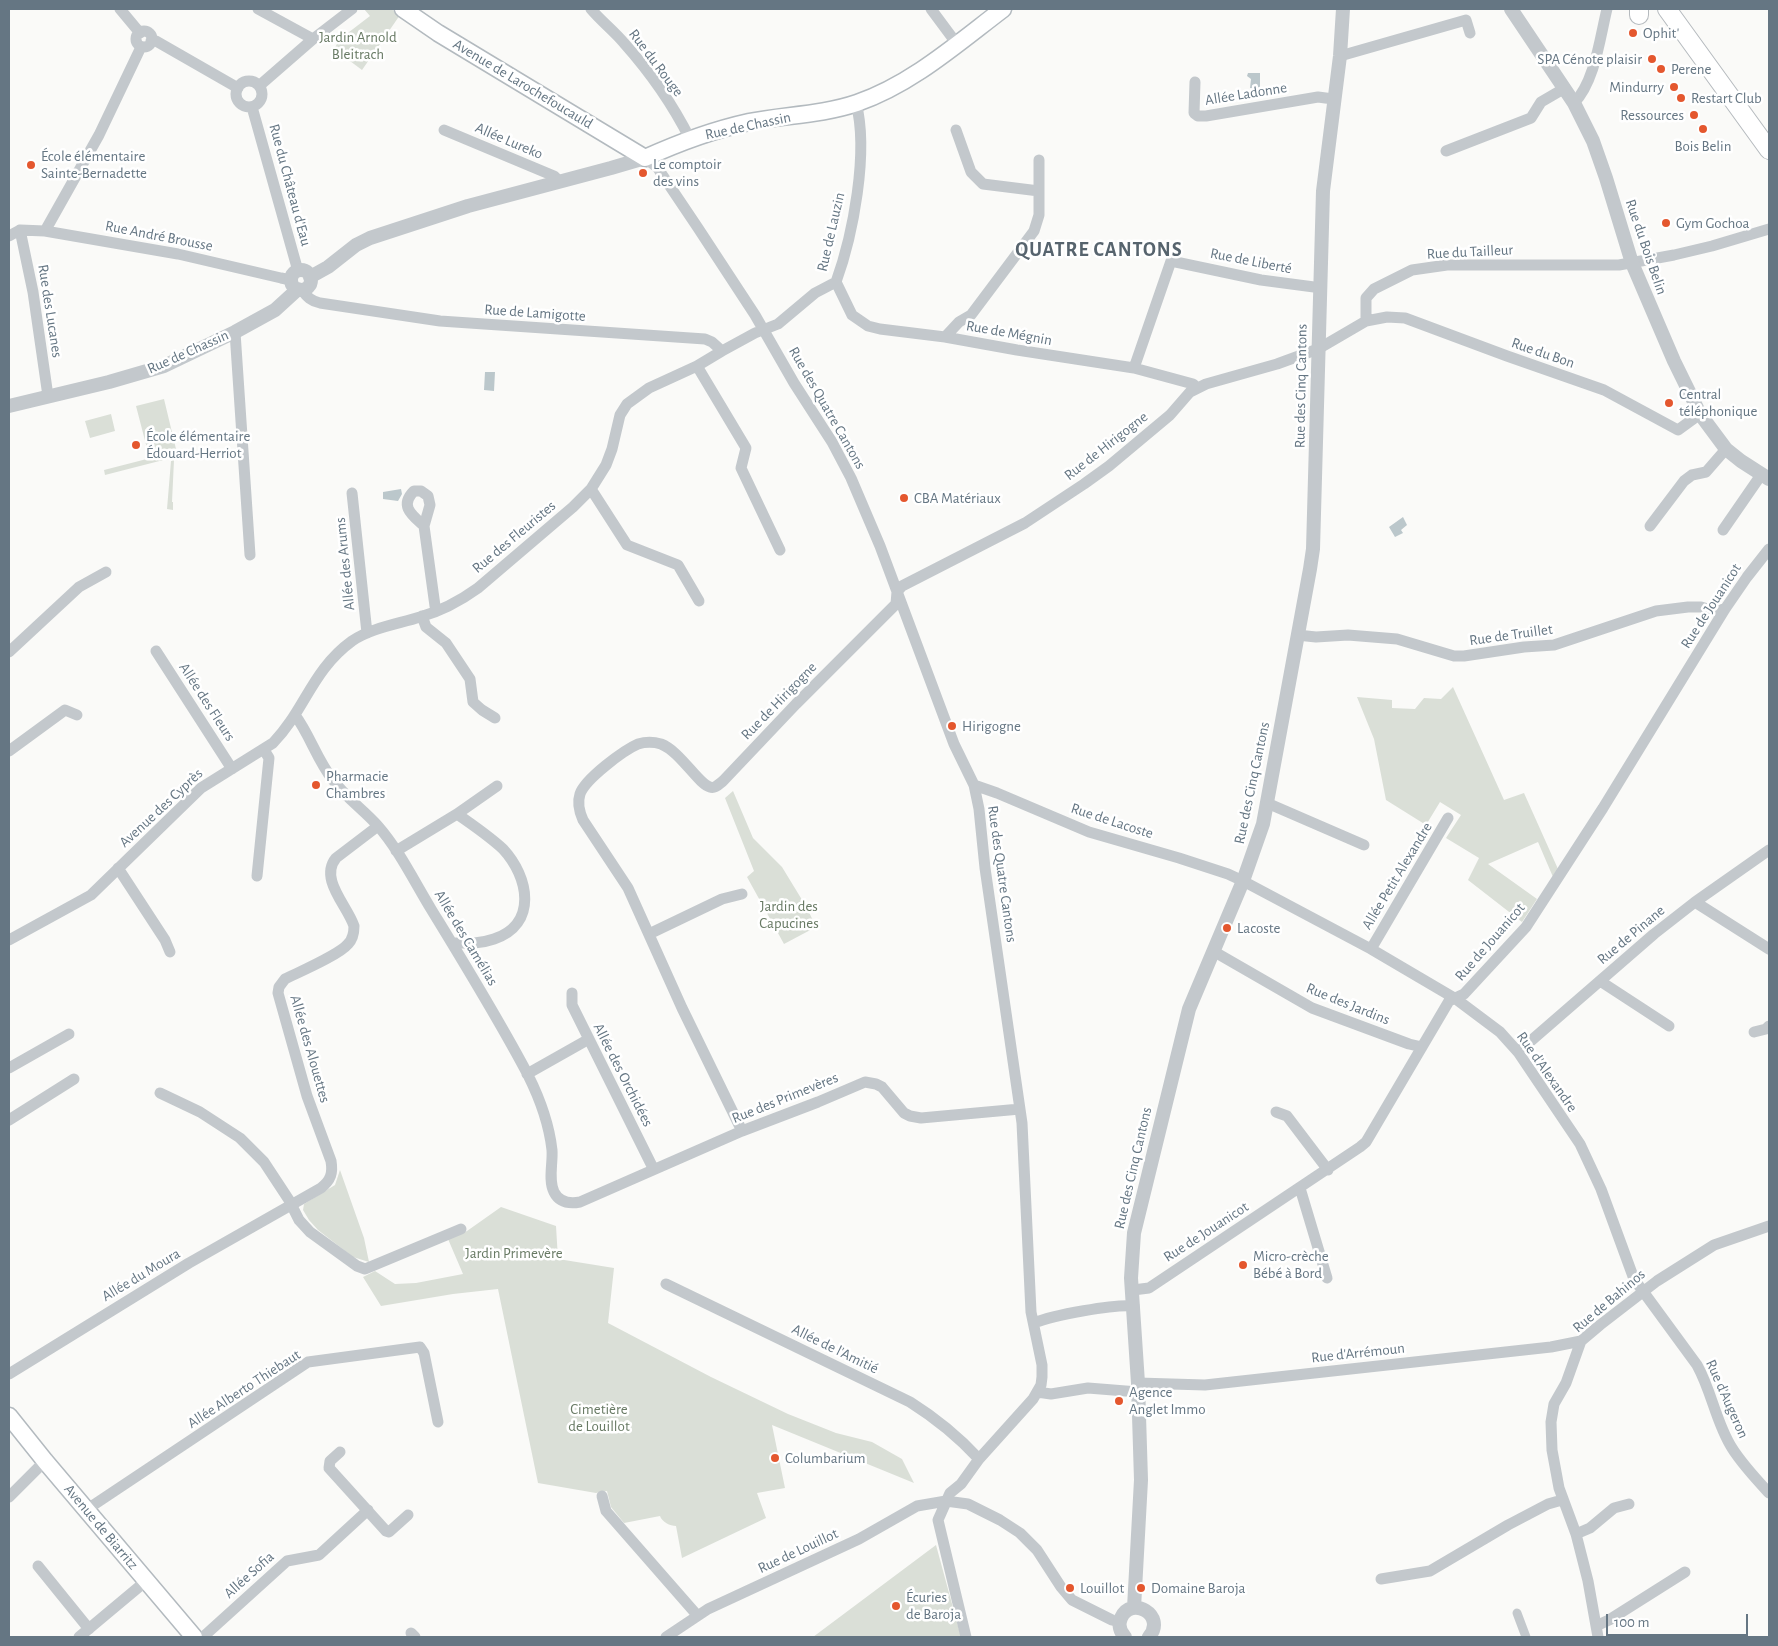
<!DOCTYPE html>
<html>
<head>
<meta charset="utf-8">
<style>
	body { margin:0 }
	#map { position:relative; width:1778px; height:1646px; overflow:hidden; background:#fafaf8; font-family:"Alegreya Sans",sans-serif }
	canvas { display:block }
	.frame { position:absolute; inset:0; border:10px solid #657683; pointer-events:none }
	.scale { position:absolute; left:1606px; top:1614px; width:142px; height:22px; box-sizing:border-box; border:2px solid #657683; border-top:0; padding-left:6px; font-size:15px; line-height:18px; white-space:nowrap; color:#657683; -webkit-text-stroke:4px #fff; paint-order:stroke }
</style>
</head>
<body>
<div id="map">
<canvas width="1778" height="1646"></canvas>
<div class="frame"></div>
<div class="scale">100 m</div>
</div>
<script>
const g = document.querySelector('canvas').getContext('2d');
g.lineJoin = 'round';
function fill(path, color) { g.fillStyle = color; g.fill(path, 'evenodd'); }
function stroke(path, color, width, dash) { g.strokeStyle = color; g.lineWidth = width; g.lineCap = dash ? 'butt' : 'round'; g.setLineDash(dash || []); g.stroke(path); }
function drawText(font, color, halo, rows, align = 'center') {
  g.font = font + ' "Alegreya Sans",sans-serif'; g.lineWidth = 5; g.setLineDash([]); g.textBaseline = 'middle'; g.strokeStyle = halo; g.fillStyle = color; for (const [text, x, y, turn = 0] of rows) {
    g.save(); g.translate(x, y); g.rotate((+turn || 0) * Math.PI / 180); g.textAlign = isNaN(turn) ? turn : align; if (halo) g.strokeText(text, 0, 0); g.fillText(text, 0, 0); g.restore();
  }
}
fill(new Path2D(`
	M 364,9 L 391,9 L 400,15 L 362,70 L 334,49 L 337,44 L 336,42 L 370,16 Z
	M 164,399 L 176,449 L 149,456 L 136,406 Z
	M 111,414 L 115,431 L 90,438 L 85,421 Z
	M 174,452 L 175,457 L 105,475 L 104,470 Z
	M 174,460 L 172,502 L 173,502 L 173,510 L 167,509 L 171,461 Z
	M 1453,687 L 1504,800 L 1524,793 L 1558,869 L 1553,877 L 1538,842 L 1488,864 L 1537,899 L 1522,922 L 1468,880 L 1479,858 L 1446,838 L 1461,815 L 1440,802 L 1426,825 L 1386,800 L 1374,739 L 1357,697 L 1392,700 L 1392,708 L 1415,709 L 1424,698 L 1441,699 Z
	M 733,791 L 753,838 L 782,867 L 807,908 L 816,927 L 784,944 L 747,877 L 754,871 L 725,798 Z
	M 340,1170 L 364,1238 L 369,1262 L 353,1257 L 318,1230 L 309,1220 L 303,1210 L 304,1204 L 335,1185 Z
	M 501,1207 L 556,1226 L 558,1259 L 614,1268 L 608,1323 L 711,1377 L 788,1414 L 836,1433 L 872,1442 L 902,1459 L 914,1483 L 772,1425 L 785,1488 L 757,1493 L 766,1518 L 682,1558 L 676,1526 C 670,1526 662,1522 660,1516 L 624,1523 L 611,1507 L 607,1491 L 596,1493 L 538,1483 L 498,1289 L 453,1294 L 381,1306 L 363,1277 L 375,1271 L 395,1284 L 416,1283 L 463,1274 L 448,1239 L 467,1231 Z
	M 936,1545 L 961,1637 L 813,1637 Z`), '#dadfd7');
fill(new Path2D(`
	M 1248,73 L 1260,73 L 1260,89 L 1250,88 L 1251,79 L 1247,76 Z
	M 485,372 L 495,372 L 494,391 L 484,390 Z
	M 401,489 L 402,494 L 398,501 L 383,499 L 383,492 Z
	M 1403,517 L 1407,525 L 1401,530 L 1403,533 L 1395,537 L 1389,527 Z`), '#bbc7cb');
const secondary = new Path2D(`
	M 403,9 L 438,33 L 645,158 C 678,143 713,130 749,122 C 784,115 822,115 857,103 C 912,84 958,43 1003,9
	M 9,1416 L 45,1461 L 194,1637`);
const primary = new Path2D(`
	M 1667,9 L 1769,150
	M 1639,15 L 1639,9`);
stroke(secondary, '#b3babf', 19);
stroke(primary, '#b5babe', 20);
stroke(new Path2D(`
	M 1517,1613 L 1526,1637`), '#c3c8cc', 9);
stroke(new Path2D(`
	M 120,9 L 140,33
	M 258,9 L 313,39
	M 591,9 C 601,21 614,31 624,43 C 649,71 673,105 690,139
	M 931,9 L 957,44
	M136 39a8 8 0 1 1 16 0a8 8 0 1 1-16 0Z
	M 151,41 L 156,41 L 238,88
	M 1340,56 L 1466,20 L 1470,33
	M236 94a13 13 0 1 1 26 0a13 13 0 1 1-26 0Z
	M 1195,82 L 1194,113 L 1198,116 L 1206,116 L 1318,97 L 1333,99
	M 259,86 L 313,39 L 352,9
	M 1574,103 C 1595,82 1600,37 1607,9
	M 252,107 L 298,271
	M 444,130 L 554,176 L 560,182
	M 956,130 L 971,172 L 983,184 L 1039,191
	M 1446,151 L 1531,118 L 1541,102 L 1565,88
	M 645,158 L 657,167 L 698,228 L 755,315 L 794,383 L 832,442 L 851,478 L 880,546 L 954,744 L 974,785 L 979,809 L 985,868 L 1022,1123 L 1031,1312 L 1042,1365 L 1042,1377 L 1041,1385 L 1033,1399 L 979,1459 L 961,1484 L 950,1493 L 938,1520 L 966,1637
	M 20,230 L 33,292 L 48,396
	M 45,231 L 99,135 L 141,47
	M 9,236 L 20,230 L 45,231 L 178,254 L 281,278 L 291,280
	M 836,282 L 852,315 L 868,326 L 880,329 L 945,337 L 1017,350 L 1134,368 L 1193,384 L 1198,388
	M 302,290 C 307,297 311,301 320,303 L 440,321 L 705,339 L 712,342 L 722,351 L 755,333 L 778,324 L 815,293 L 836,282 C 853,235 869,152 856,103
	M 1366,321 L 1387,317 L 1405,318 L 1507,356 L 1604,390 L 1678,430 L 1700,414
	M 235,332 L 250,555
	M 945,337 L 959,322 L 971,315 L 1034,231 L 1039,215 L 1039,160
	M 697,366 L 746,448 L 741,468 L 780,550
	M 1134,368 L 1171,261 L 1261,280 L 1314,287 L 1320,287
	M 591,489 L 627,545 L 678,565 L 699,601
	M 352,493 L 367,633
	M 424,526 C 412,515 399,506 414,491 L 421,491 L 428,496 L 430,505 L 424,526 L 435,606 L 437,611
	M 1650,526 L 1684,481 L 1692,475 L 1706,472 L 1726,449
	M 1723,530 L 1761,475
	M 422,616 L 426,627 L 446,643 L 470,679 L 473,702 L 482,710 L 495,718
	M 1297,635 L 1316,637 L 1348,635 L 1397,639 L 1454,656 L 1464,656 L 1524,647 L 1554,645 L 1656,611 L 1688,607 L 1701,607 L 1714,611 L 1725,609
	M 156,651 L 232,769
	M 9,652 L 79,587 L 106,572
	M 295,715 C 310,735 317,760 333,780 C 346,798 364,810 378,826 C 399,850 414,881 431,909 C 464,963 498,1018 528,1075 C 540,1099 549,1123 552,1150 C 553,1163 548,1180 554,1192 C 559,1202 569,1204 580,1202 L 742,1131 L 818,1102 L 865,1082 L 876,1084 L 882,1087 L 904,1113 L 910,1116 L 921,1118 L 1020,1109
	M 9,751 L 65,710 L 77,715
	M 974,785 L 997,793 L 1089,832 L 1179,858 L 1228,874 L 1243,881 L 1371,949 L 1456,999 L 1500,1032 L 1518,1052 L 1580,1144 L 1601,1189 L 1634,1279 L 1697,1365 C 1712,1392 1716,1423 1732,1448 C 1742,1464 1756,1479 1769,1493
	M 1267,803 L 1364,845
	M 396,851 L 457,814 L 497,786
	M 118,868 L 165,940 L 170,952
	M 257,876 L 269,758 L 264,750
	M 1695,902 L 1769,949
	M 649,934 L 722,899 L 742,894
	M 9,940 L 91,895 L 201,788 L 273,743 C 305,710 312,670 352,641 C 371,628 398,624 420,617 C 441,611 460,601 478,588 L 573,507 L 591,489 L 606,465 L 612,449 L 620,415 L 627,404 L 649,388 L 697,366 L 722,351
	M 452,943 C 466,943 480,944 494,939 C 538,924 529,877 503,849 C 489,836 473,825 457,814
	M 1371,949 L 1448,818
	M 1213,951 L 1312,1008 L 1409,1044 L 1422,1047
	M 1600,981 L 1669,1026
	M 572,993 L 572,1005 L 653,1168
	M 1754,1032 L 1766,1029 L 1769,1026
	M 1518,1052 L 1654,934 L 1695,902 L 1769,850
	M 9,1068 L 69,1034
	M 527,1074 L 589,1039
	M 160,1093 L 200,1112 L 240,1138 L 264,1162 L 289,1200 L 299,1220 L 310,1232 L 357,1266 L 365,1269 L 461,1229
	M 1276,1112 L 1287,1116 L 1328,1170
	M 9,1120 L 74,1079
	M 742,1131 L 682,1008 L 628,888 L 583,820 C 579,811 577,803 580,794 C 585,779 624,750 638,744 C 645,742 654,742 661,744 C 680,751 699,785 710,787 C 715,789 719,784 723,781 L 796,704 L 896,604 L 897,592 L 902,586 L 1025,523 L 1084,484 L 1109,466 L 1170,415 L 1190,392 L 1206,384 L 1277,364 L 1318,349 L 1366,321 L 1366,298 L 1374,289 L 1412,270 L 1447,265 L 1619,265 L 1674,255 L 1712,246 L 1769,229
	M 1300,1188 L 1327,1278
	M 666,1284 L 910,1402 C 937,1419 957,1435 979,1459
	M 1133,1290 L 1149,1288 L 1360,1147 L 1366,1142 L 1449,1001 L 1464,994 L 1526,927 L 1603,808 L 1725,609 L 1747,577 L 1769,549
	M 1034,1323 C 1053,1315 1114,1304 1134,1306
	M 9,1374 L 189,1263 L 321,1188 C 331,1180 333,1173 331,1161 L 307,1096 L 278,993 L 279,987 L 285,979 C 299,972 339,955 348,944 C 353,939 354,933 354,926 C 347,905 319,879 336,858 L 378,826
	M 1138,1383 L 1205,1385 L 1551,1347 L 1581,1341
	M 1037,1392 L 1051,1394 L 1088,1388 L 1138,1392
	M 340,1452 L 330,1461 L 329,1468 L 386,1531 L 389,1532 L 408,1515
	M 602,1496 L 606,1511 L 697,1615
	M 9,1497 L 45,1461
	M 86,1510 L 308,1362 L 420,1347 L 424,1353 L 438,1422
	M 1576,1534 L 1590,1528 L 1614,1508 L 1629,1504
	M 38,1566 L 89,1629
	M 1381,1579 L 1430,1571 L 1508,1525 L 1548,1504 L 1562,1500
	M 1596,1626 L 1609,1620 L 1685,1572
	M 411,1633 L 415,1637
	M 79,1637 L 146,1581
	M 203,1637 L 287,1561 L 319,1555 L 368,1510
	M 666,1637 L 708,1609 L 859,1539 L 917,1506 L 946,1501 L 968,1504 L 1000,1520 L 1020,1533 L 1037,1550 L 1061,1587 L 1072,1600 L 1112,1620 L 1120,1622
	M 1598,1637 L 1588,1581 L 1576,1534 L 1559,1488 L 1552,1450 L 1551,1422 L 1554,1404 L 1566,1383 L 1581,1341 L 1600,1325 L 1657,1281 L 1714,1245 L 1769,1226`), '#c3c8cc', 11);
stroke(new Path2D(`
	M 1511,9 L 1574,103 L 1593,141 L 1606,178 L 1632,263 L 1674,361 L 1700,414 L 1726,449 L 1741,461 L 1769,479
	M291 280a10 10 0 1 1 20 0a10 10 0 1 1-20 0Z
	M 310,277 L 328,267 L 356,245 L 370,238 L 468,206 L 611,168 L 645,158
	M 9,406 L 109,382 L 164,366 L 235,332 L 275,310 L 298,289
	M 1134,1608 L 1141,1480 L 1138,1383 L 1131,1278 L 1134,1233 L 1189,1009 L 1243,881 L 1263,824 L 1310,569 L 1313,549 L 1323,191 L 1340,56 L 1343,9
	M 1125,1637 C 1120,1632 1118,1625 1121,1618 C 1131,1595 1167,1615 1149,1637`), '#c3c8cc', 14);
stroke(secondary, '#fff', 16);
stroke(primary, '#fff', 18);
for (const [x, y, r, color] of [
	[1633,33,5,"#e4572e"],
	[1652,59,5,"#e4572e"],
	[1661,69,5,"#e4572e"],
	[1674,87,5,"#e4572e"],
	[1681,98,5,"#e4572e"],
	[1694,115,5,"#e4572e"],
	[1703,129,5,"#e4572e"],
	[31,165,5,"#e4572e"],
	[643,173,5,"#e4572e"],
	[1666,223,5,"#e4572e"],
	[1669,403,5,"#e4572e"],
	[136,445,5,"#e4572e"],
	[904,498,5,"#e4572e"],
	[952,726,5,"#e4572e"],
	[316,785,5,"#e4572e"],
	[1227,928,5,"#e4572e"],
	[1243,1265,5,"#e4572e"],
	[1119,1401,5,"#e4572e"],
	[775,1458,5,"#e4572e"],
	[1070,1588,5,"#e4572e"],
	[1141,1588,5,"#e4572e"],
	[896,1606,5,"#e4572e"]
]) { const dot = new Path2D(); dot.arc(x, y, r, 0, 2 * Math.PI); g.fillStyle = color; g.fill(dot); stroke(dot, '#fff', 2); }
drawText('15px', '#657683', '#fff', [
	["Ophit'",1643,33],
	["SPA Cénote plaisir",1642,59,"right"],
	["Perene",1671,69],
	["Mindurry",1664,87,"right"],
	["Restart Club",1691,98],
	["Ressources",1684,115,"right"],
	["Bois Belin",1703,146,"center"],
	["École élémentaire",41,156],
	["Sainte-Bernadette",41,173],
	["Le comptoir",653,164],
	["des vins",653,181],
	["Gym Gochoa",1676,223],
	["Central",1679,394],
	["téléphonique",1679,411],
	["École élémentaire",146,436],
	["Édouard-Herriot",146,453],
	["CBA Matériaux",914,498],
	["Hirigogne",962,726],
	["Pharmacie",326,776],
	["Chambres",326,793],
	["Lacoste",1237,928],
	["Micro-crèche",1253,1256],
	["Bébé à Bord",1253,1273],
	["Agence",1129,1392],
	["Anglet Immo",1129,1409],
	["Columbarium",785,1458],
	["Louillot",1080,1588],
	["Domaine Baroja",1151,1588],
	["Écuries",906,1597],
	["de Baroja",906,1614]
], 'left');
drawText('15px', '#687a64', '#fff', [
	["Jardin Arnold",358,37],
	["Bleitrach",358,54],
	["Jardin des",789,906],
	["Capucines",789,923],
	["Jardin Primevère",514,1253],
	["Cimetière",599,1409],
	["de Louillot",599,1426]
]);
drawText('15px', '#657683', '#fff', [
	["Rue du Rouge",656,63,53],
	["Avenue de Larochefoucauld",523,84,31],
	["Allée Ladonne",1246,94,-9],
	["Rue de Chassin",748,126,-12],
	["Allée Lureko",509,141,23],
	["Rue du Château d'Eau",290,185,75],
	["Rue de Lauzin",831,232,-77],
	["Rue André Brousse",159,236,11],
	["Rue du Bois Belin",1646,247,71],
	["Rue du Tailleur",1470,252,-3],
	["Rue de Liberté",1251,261,11],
	["Rue des Lucanes",50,311,81],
	["Rue de Lamigotte",535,313,4],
	["Rue de Mégnin",1009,333,10],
	["Rue de Chassin",188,352,-24],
	["Rue du Bon",1543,353,19],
	["Rue des Cinq Cantons",1301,386,-89],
	["Rue des Quatre Cantons",827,408,60],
	["Rue de Hirigogne",1106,446,-38],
	["Rue des Fleuristes",514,537,-40],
	["Allée des Arums",345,564,-96],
	["Rue de Jouanicot",1711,606,-57],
	["Rue de Truillet",1511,635,-8],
	["Rue de Hirigogne",779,701,-46],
	["Allée des Fleurs",207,702,57],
	["Rue des Cinq Cantons",1252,783,-78],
	["Avenue des Cyprès",161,808,-43],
	["Rue de Lacoste",1112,821,18],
	["Rue des Quatre Cantons",1002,874,82],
	["Allée Petit Alexandre",1397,876,-59],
	["Rue de Pinane",1631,935,-40],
	["Allée des Camélias",466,938,59],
	["Rue de Jouanicot",1490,942,-49],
	["Rue des Jardins",1348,1004,22],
	["Allée des Alouettes",310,1049,74],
	["Rue d'Alexandre",1547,1072,55],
	["Allée des Orchidées",623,1075,63],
	["Rue des Primevères",785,1098,-22],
	["Rue des Cinq Cantons",1133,1168,-77],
	["Rue de Jouanicot",1206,1232,-33],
	["Allée du Moura",141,1275,-31],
	["Rue de Bahinos",1609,1301,-40],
	["Allée de l'Amitié",835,1349,26],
	["Rue d'Arrémoun",1358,1353,-6],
	["Allée Alberto Thiebaut",244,1389,-33],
	["Rue d'Augeron",1727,1399,66],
	["Avenue de Biarritz",101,1527,50],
	["Rue de Louillot",798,1551,-25],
	["Allée Sofia",249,1575,-42]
]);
g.letterSpacing = '1px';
drawText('bold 20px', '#57646e', '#fff', [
	["QUATRE CANTONS",1099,250]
]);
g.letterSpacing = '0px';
</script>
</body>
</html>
